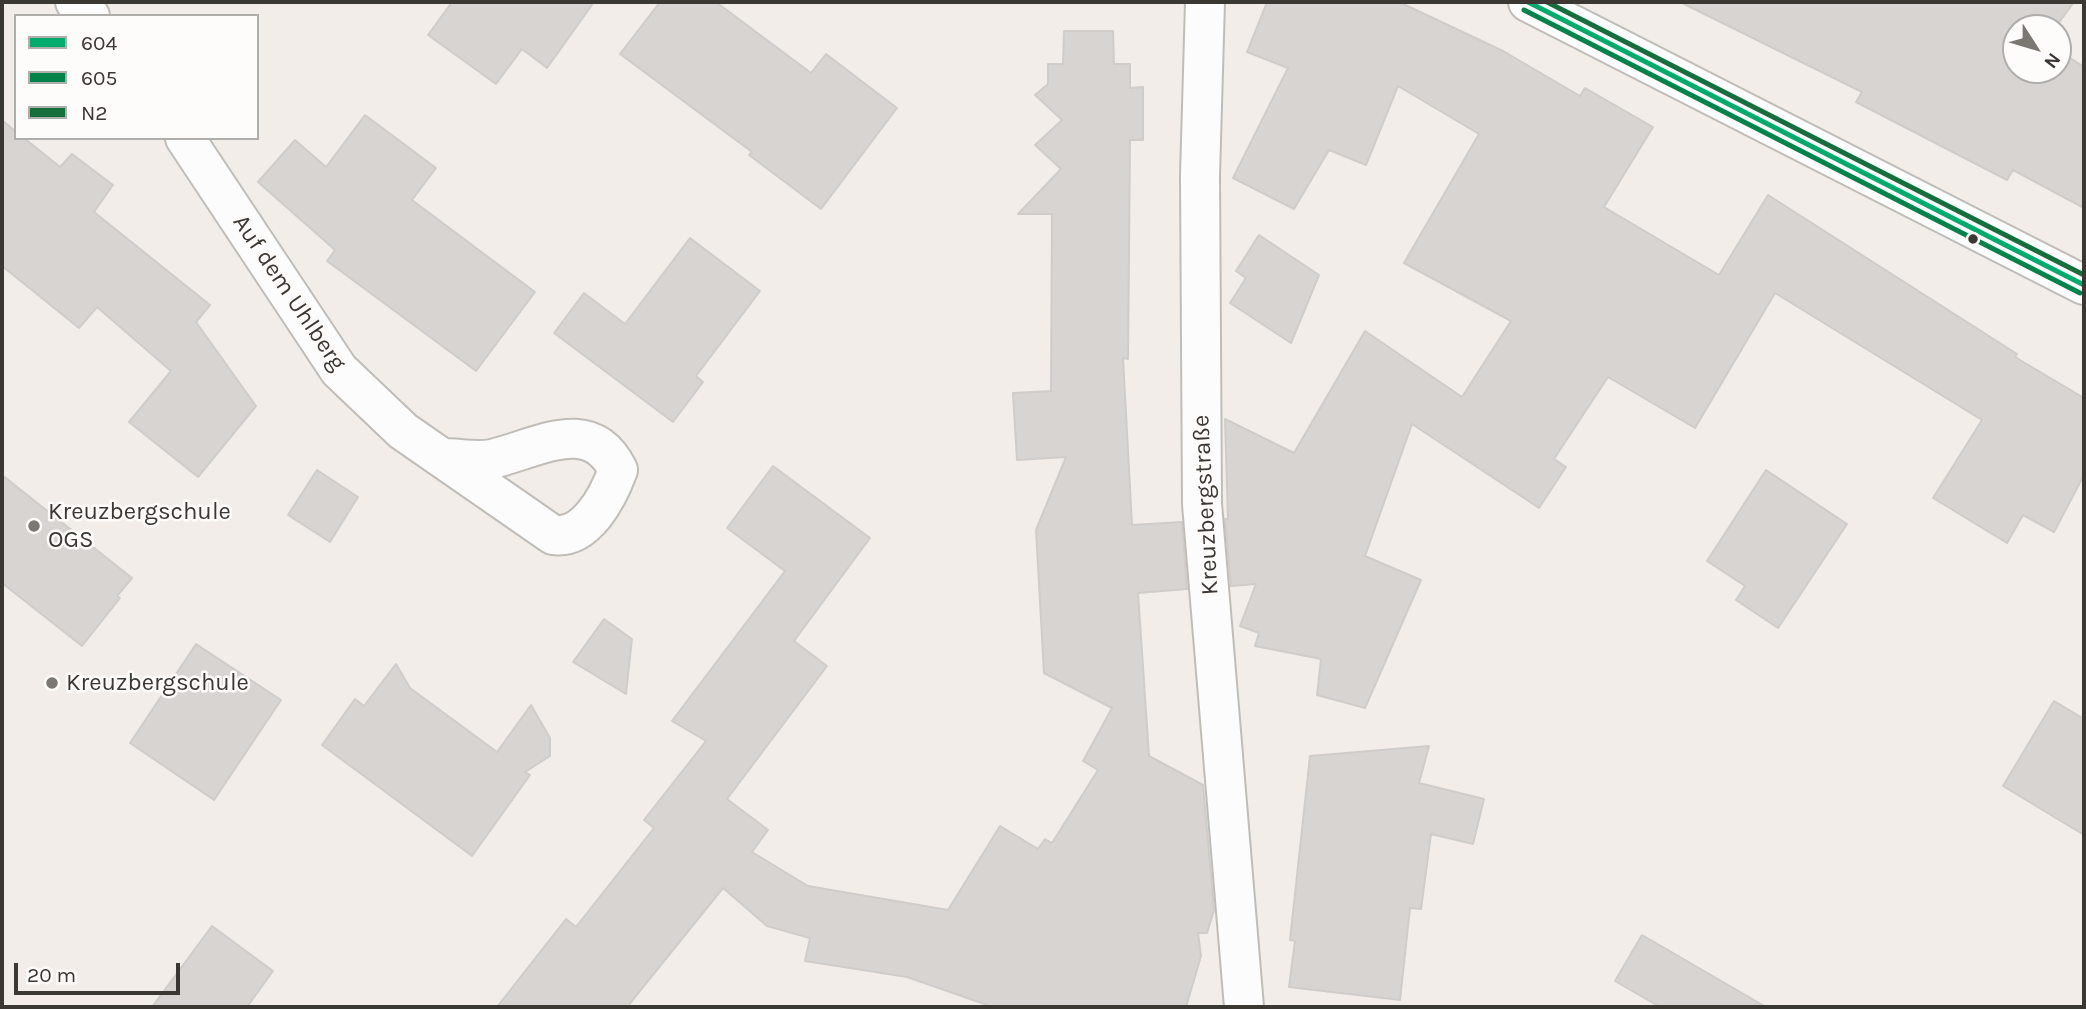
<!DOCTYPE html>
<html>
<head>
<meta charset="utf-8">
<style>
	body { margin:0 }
	#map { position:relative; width:2086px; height:1009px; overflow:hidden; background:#f2ede8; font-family:Karla,sans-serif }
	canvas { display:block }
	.frame { position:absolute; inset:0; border:4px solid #3b3834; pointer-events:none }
	.legend { position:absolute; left:14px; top:14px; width:245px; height:126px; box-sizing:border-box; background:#fefcfa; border:2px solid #b0aeab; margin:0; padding:9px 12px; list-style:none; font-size:21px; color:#3b3834 }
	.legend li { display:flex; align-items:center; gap:14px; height:35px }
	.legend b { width:35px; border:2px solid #b0aeab }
	.north { position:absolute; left:2002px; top:14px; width:70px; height:70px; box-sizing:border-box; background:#fefcfa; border:2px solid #b0aeab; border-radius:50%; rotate:127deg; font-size:19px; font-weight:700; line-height:28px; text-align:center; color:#3b3834 }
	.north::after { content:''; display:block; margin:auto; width:24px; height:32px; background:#7b7773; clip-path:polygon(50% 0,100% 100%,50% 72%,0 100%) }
	.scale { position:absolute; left:14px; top:963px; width:166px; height:32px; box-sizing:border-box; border:4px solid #3b3834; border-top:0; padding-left:9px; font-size:21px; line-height:24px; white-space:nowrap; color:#3b3834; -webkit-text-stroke:5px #fefcfa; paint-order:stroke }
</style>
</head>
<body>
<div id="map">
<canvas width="2086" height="1009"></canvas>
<div class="frame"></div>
<ul class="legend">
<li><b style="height:9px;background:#00ac6c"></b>604</li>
<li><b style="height:9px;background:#00844a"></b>605</li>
<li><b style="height:9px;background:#156f3d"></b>N2</li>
</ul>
<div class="north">N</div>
<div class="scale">20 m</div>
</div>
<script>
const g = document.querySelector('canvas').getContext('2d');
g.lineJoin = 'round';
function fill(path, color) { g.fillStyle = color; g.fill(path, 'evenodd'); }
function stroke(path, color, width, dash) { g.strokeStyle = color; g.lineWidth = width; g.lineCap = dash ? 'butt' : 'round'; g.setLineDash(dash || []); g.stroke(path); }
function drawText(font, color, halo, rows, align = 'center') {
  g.font = font + ' Karla,sans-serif'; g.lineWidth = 5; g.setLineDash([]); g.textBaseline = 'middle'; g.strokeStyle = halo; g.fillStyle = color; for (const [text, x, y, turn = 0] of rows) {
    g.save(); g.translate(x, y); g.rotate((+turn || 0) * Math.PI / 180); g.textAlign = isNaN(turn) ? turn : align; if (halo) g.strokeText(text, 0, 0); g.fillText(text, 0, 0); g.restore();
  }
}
const building = new Path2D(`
	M 452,2 L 594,2 L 547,68 L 522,49 L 496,84 L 428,35 Z
	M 660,2 L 716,2 L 811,73 L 826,54 L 897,108 L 821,209 L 749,155 L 752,152 L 620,54 Z
	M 1267,2 L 1399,2 L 1503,51 L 1580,96 L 1585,88 L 1653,127 L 1604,207 L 1719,275 L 1768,195 L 2017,354 L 2015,357 L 2084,398 L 2084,475 L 2054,532 L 2023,515 L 2007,543 L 1933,498 L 1982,420 L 1775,293 L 1695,428 L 1608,377 L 1554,459 L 1566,467 L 1539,508 L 1412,424 L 1365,556 L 1421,580 L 1365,708 L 1317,695 L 1321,659 L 1255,646 L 1259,633 L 1240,626 L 1256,584 L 1231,586 L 1225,519 L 1228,519 L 1225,419 L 1294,453 L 1365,331 L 1462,397 L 1511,321 L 1404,263 L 1479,134 L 1398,86 L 1366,165 L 1329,150 L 1294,209 L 1233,178 L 1288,68 L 1247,52 Z
	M 1680,2 L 2074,2 L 2055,28 L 2016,28 L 2016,70 L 2058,70 L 2058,50 L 2084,67 L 2084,208 L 2013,170 L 2007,180 L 1856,102 L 1862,92 Z
	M 1064,31 L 1113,31 L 1114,64 L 1130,64 L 1130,88 L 1143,87 L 1143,140 L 1130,140 L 1128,359 L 1123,358 L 1132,525 L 1182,522 L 1187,589 L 1138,593 L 1149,756 L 1203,785 L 1214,910 L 1207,933 L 1198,933 L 1201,956 L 1186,1007 L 993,1007 L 907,977 L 805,961 L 810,938 L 767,926 L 723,888 L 627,1007 L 497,1007 L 566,919 L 576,927 L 654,828 L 644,820 L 706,741 L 672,721 L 785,571 L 727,528 L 773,466 L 870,538 L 794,641 L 827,666 L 727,799 L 768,830 L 752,852 L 808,886 L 948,910 L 1000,826 L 1038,849 L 1045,839 L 1052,843 L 1098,770 L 1083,761 L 1112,708 L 1044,673 L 1036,530 L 1066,457 L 1017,460 L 1013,393 L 1051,391 L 1052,214 L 1018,214 L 1061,169 L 1035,145 L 1062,120 L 1035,95 L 1048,84 L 1048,64 L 1063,64 Z
	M 365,115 L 436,168 L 412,200 L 535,292 L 476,371 L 327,261 L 335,250 L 258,182 L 295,140 L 326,167 Z
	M 2,120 L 16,132 L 16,138 L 24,138 L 60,167 L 72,154 L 113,185 L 94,212 L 210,305 L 196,322 L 256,406 L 198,477 L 129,422 L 171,371 L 97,307 L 79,328 L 2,266 Z
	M 1259,235 L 1319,275 L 1291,343 L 1230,303 L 1246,278 L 1236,271 Z
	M 690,238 L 760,291 L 696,376 L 703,382 L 673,422 L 554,333 L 584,293 L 625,324 Z
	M 317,470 L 358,497 L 330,542 L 288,515 Z
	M 1766,470 L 1847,524 L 1778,628 L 1736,600 L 1745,586 L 1707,561 Z
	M 2,475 L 132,578 L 117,596 L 120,598 L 82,646 L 2,583 Z
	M 604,619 L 632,639 L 626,694 L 573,662 Z
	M 196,644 L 281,700 L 214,800 L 130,743 Z
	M 396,664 L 410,688 L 497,752 L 531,705 L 550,738 L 550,756 L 525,772 L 530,775 L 472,856 L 322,745 L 355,699 L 364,706 Z
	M 2054,701 L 2084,719 L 2084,835 L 2003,786 Z
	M 1429,746 L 1419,783 L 1484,799 L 1473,844 L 1431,834 L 1421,909 L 1410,908 L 1400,1000 L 1289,987 L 1295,941 L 1290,940 L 1310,756 Z
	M 212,926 L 273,971 L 247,1007 L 152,1007 Z
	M 1642,935 L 1766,1007 L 1660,1007 L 1615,981 Z`);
fill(building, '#d8d4d1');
stroke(building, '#d0ccca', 2);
const minor = new Path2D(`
	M 75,2 L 90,16
	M 1205,2 L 1200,175 L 1202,504 L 1244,1007
	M 1528,2 L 2084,285
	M 185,138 L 339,370 L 403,431 L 553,535 C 586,540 608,497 618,470 C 590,414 539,448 492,459 C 477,462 458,458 443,458`);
stroke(minor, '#c0bdb9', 42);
stroke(minor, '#fdfcfc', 38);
stroke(new Path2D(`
	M 1528,2 L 2084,285`), '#00ac6c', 5);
stroke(new Path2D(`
	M 1524,10 L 2080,293`), '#00844a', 5);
stroke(new Path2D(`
	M 1547,2 L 2084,275`), '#156f3d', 5);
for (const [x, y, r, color] of [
	[1973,239,6,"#3b3834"],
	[34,526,7,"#7b7773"],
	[52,683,7,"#7b7773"]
]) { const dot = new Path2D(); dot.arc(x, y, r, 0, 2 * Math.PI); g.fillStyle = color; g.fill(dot); stroke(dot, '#fefcfa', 2.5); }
drawText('24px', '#3b3834', '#fefcfa', [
	["Auf dem Uhlberg",289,293,56],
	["Kreuzbergstraße",1206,505,-93]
]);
drawText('24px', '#3b3834', '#fefcfa', [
	["Kreuzbergschule",48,512],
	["OGS",48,540],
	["Kreuzbergschule",66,683]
], 'left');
</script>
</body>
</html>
